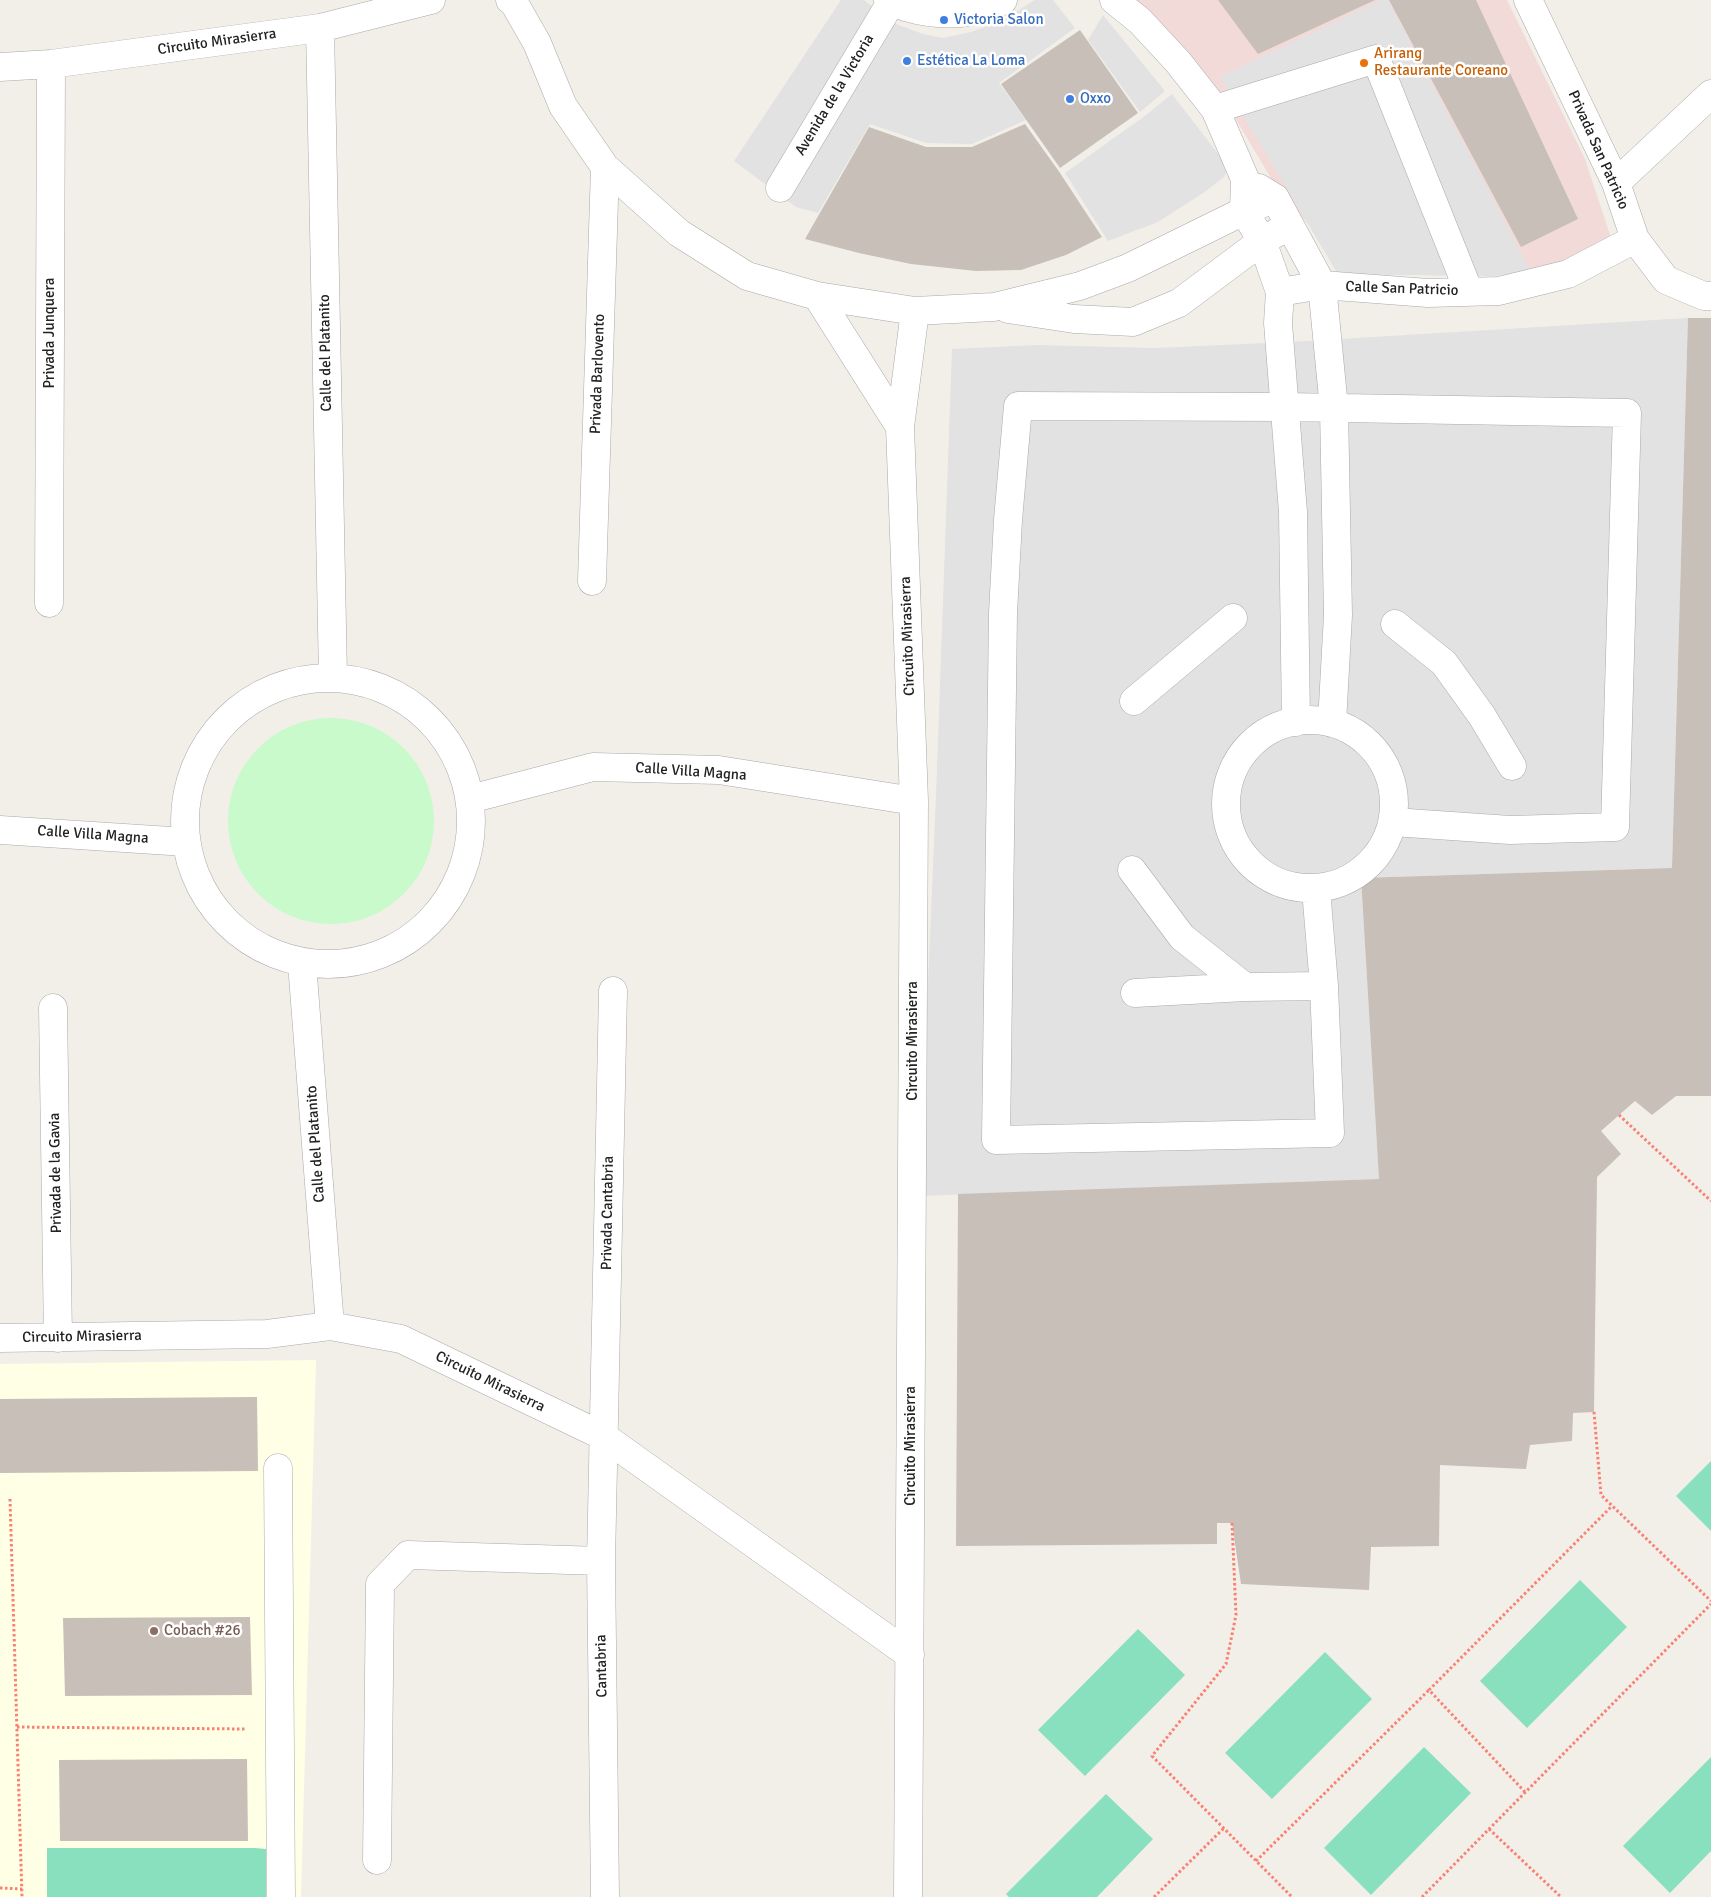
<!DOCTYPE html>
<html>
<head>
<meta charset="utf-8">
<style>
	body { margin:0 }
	canvas { display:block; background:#f2efe9 }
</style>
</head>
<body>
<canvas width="1711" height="1897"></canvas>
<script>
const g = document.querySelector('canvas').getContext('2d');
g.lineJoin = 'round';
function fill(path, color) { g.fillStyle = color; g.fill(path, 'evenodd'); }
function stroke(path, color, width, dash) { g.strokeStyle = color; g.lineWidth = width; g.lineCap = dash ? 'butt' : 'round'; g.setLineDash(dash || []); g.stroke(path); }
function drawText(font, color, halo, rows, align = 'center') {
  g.font = font + ' Signika,sans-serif'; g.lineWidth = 5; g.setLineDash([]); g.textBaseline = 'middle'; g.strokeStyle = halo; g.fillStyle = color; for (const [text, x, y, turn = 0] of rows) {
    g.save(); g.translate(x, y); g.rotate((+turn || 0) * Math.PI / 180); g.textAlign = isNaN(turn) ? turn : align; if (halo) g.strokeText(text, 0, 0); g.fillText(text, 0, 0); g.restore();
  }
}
fill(new Path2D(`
	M 1121,0 L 1507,0 L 1585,159 L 1613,244 L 1531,272 L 1492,276 L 1338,274 L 1313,230 L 1275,185 L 1225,101 Z`), '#f2dad9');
fill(new Path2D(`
	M 316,1360 L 301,1897 L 0,1897 L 0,1364 Z`), '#ffffe5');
fill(new Path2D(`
	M228 821a103 103 0 1 1 206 0a103 103 0 1 1-206 0Z`), '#c8facc');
fill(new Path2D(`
	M 1711,1461 L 1711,1531 L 1676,1496 Z
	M 1580,1580 L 1627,1627 L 1527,1728 L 1480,1681 Z
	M 1138,1629 L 1185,1675 L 1085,1776 L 1038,1730 Z
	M 1325,1652 L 1372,1699 L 1272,1799 L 1225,1753 Z
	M 1424,1747 L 1471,1793 L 1371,1895 L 1324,1848 Z
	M 1711,1757 L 1711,1851 L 1670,1893 L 1623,1846 Z
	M 1106,1794 L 1153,1839 L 1097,1897 L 1009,1897 L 1006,1894 Z
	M 47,1848 L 255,1848 L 266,1849 L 266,1897 L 47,1897 Z`), '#88e0be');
fill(new Path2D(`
	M 841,0 L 864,0 L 896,24 L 923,34 L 943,38 L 971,32 L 1001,21 L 1035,0 L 1053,0 L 1075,28 L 999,83 L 1026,120 L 972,144 L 926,143 L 870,124 L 818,213 L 796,207 L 734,161 Z
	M 1381,0 L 1388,0 L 1531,272 L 1492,276 L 1338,274 L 1220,77 Z
	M 1103,15 L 1165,91 L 1140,112 L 1088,40 Z
	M 1172,94 L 1229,168 L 1224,177 L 1203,193 L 1158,222 L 1108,241 L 1065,173 L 1146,115 Z
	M 1688,318 L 1672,868 L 1361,878 L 1379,1179 L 919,1196 L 936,796 L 952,349 L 1036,345 L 1155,348 L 1290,342 Z`), '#e2e2e2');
fill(new Path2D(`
	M 1218,0 L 1375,0 L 1258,54 Z
	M 1389,0 L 1476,0 L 1578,219 L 1521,247 Z
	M 1080,30 L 1138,113 L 1060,168 L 1001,84 Z
	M 1025,124 L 1058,170 L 1102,237 L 1066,255 L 1021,270 L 976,271 L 911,264 L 859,253 L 805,239 L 869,127 L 926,147 L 972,147 Z
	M 1688,318 L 1711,318 L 1711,1096 L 1676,1096 L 1652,1115 L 1635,1101 L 1601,1131 L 1621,1154 L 1597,1177 L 1594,1412 L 1573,1413 L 1572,1441 L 1530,1445 L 1526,1469 L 1440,1465 L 1439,1546 L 1371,1547 L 1369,1590 L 1241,1584 L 1232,1523 L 1217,1523 L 1217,1544 L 956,1546 L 958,1194 L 1379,1179 L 1361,878 L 1672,868 Z
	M 257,1397 L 258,1471 L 0,1473 L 0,1399 Z
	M 250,1617 L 252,1695 L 65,1696 L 63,1618 Z
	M 247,1759 L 248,1841 L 60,1841 L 59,1760 Z`), '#c7bfb8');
const minor = new Path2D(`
	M 510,0 L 513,1 L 537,43 L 563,106 L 605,167 L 679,233 L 747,276 L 817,296 L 915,311 L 994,307 L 1080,286 L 1128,268 L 1244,211 L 1275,198
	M 888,0 C 893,4 900,5 906,7 C 936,16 975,17 1003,0
	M 1114,0 L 1140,21 L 1178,62 L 1215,109 L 1245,179 L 1244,211 L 1262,241 L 1280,292 L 1278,323 L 1293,512 L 1296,722
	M 1528,0 L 1616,183 L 1635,239 L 1666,280 L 1704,296 L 1711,296
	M 320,28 L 333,677
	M 0,67 L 51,64 L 320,28 L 431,0
	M 1215,109 L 1376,59 L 1469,292
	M 1616,183 L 1711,94
	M 780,188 L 891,2
	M 1259,188 L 1275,198 L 1322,285 L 1334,408 L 1338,615 L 1332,723
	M 1280,292 L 1322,285 L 1428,293 L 1499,291 L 1568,274 L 1635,239
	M 817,296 L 900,427
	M 1008,309 L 1074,319 L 1133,322 L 1179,303 L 1262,241 L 1278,232
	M 592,581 L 605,167
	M 49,603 L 51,64
	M 1395,624 L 1444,663 L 1482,716 L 1512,766
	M185 821a143 143 0 1 1 286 0a143 143 0 1 1-286 0Z
	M 1134,701 L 1233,618
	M1226 804a84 84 0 1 1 168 0a84 84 0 1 1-168 0Z
	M 470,799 L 593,767 L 719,770 L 914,801
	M 0,830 L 186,842
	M 1132,870 L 1182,937 L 1245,987 L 1324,986
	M 1316,889 L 1324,986 L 1330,1133 L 996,1140 L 1003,613 L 1008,520 L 1018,406 L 1285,407 L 1627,413 L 1615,827 L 1510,830 L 1393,822
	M 302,963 L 330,1326
	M 1135,993 L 1245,987
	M 53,1008 L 58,1338
	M 0,1338 L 267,1334 L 330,1326 L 401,1339 L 603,1436 L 910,1655
	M 278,1468 L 281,1897
	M 377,1860 L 380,1584 L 408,1555 L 601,1561
	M 605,1897 L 601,1561 L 613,991
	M 908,1897 L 914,801 L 900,427 L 915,311`);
stroke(minor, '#a9a9a9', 29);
stroke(new Path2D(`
	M 1619,1115 L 1711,1201
	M 1594,1412 L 1601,1495 L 1711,1601
	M 10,1499 L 22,1897
	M 1232,1523 L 1236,1615 L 1226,1664 L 1152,1756 L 1292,1897
	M 17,1727 L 245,1729
	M 1525,1792 L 1429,1690 L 1612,1506
	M 1489,1829 L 1561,1897
	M 1256,1861 L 1429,1690
	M 0,1888 L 22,1889
	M 1154,1897 L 1224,1828
	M 1422,1897 L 1711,1604`), '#fa8072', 3, [2.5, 2.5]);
stroke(minor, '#fff', 28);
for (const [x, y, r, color] of [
	[944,20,5,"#3f7fe0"],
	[907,61,5,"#3f7fe0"],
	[1364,63,5,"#e8710a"],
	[1070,99,5,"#3f7fe0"],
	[154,1631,5,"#8d6e63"]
]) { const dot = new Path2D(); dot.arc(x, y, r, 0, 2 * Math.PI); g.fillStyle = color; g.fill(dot); stroke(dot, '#fff', 2); }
drawText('15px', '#366cbe', '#fff', [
	["Victoria Salon",954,20],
	["Estética La Loma",917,61],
	["Oxxo",1080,99]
], 'left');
drawText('15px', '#222', '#fff', [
	["Circuito Mirasierra",217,42,-8],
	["Avenida de la Victoria",835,95,-59],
	["Privada San Patricio",1598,150,66],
	["Calle San Patricio",1402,289,2],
	["Privada Junquera",50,333,-90],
	["Calle del Platanito",326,353,-91],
	["Privada Barlovento",598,374,-88],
	["Circuito Mirasierra",908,636,-92],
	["Calle Villa Magna",691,772,4],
	["Calle Villa Magna",93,835,4],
	["Circuito Mirasierra",913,1041,-90],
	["Calle del Platanito",316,1144,-94],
	["Privada de la Gavia",56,1173,-91],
	["Privada Cantabria",608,1213,-89],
	["Circuito Mirasierra",82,1337,-1],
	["Circuito Mirasierra",490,1382,26],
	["Circuito Mirasierra",911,1446,-90],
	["Cantabria",602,1666,-91]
]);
drawText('15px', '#c56008', '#fff', [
	["Arirang",1374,54],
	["Restaurante Coreano",1374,71]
], 'left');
drawText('15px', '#785e54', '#fff', [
	["Cobach #26",164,1631]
], 'left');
</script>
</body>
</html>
